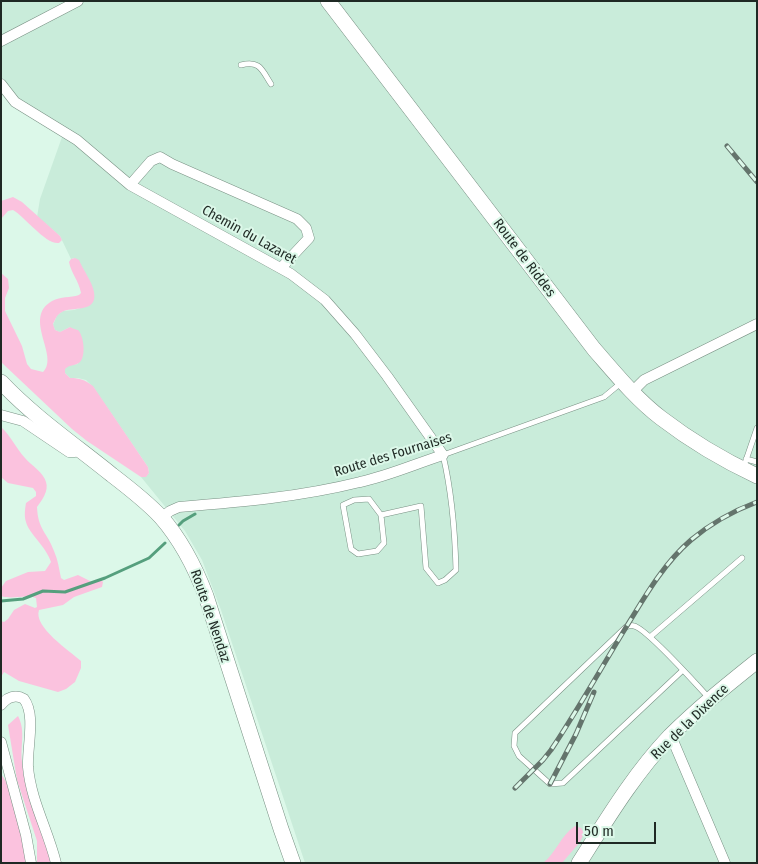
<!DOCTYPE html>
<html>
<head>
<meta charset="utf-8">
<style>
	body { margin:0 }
	#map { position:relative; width:758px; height:864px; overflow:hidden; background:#dcf8e9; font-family:"Fira Sans Condensed",sans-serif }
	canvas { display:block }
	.frame { position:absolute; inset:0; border:2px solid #1f2924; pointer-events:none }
	.scale { position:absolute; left:576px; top:822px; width:80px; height:22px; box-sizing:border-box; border:2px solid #1f2924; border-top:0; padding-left:6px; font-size:15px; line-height:18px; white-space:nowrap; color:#1f2924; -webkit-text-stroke:4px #dcf8e9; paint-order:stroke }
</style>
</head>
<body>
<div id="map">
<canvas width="758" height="864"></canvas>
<div class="frame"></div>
<div class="scale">50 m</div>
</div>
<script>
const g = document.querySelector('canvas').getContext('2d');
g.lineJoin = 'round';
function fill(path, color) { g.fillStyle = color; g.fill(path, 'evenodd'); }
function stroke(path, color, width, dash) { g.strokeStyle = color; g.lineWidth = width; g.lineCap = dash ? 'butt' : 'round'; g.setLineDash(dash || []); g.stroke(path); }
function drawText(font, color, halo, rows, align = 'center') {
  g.font = font + ' "Fira Sans Condensed",sans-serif'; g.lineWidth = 4; g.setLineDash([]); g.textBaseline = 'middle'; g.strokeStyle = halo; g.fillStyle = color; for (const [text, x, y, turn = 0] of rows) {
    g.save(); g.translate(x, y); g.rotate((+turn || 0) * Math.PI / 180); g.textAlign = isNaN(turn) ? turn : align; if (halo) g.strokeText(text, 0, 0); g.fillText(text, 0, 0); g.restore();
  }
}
fill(new Path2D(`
	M 1,1 L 757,1 L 757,863 L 305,863 L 221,610 L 202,560 L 185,531 L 141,477 L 146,476 L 149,473 L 148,467 L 93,387 L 86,380 L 78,378 L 70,378 L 65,373 L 65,368 L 69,365 L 78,364 L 70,327 L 60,332 L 55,330 L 53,325 L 57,315 L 63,311 L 74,310 L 89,305 L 75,258 L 71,259 L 60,236 L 37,217 L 40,199 L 62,137 L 10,101 L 1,90 Z`), '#c9ecda');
fill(new Path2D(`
	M 13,197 L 22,202 L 60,236 L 62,240 L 59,243 C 46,245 25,217 13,210 L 8,211 L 1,219 L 1,201 Z
	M 75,258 L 79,260 C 83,270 92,281 94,292 C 98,314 71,306 62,312 C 57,314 55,320 53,324 L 55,330 L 60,332 L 70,327 C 72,328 77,330 78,330 C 84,336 86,356 80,362 C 76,366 70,364 65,369 L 65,373 L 70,378 C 80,378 85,380 93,386 L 148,467 L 149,473 L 146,477 L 141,477 L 87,441 L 72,429 L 1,362 L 1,273 L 8,279 L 9,288 L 5,298 L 5,311 L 22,346 L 27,364 L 31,369 L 43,372 C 60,356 22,318 52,301 C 61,296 70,298 79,295 L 81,293 C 79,281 71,273 69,262 L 71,259 Z
	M 1,427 C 11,436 16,448 25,458 C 31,465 44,473 46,482 C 49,491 42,500 37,507 C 38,530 47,532 54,551 C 58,560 59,569 61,578 L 64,580 L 78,575 L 92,582 L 101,580 L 103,582 L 102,587 L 74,597 L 63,605 L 39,610 C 33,627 70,651 81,661 L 81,668 L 75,682 L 66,689 L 58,692 L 19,681 L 4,672 L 1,677 L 1,621 L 4,622 L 8,619 L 14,610 L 25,604 L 35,608 L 37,607 L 36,598 C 25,594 13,600 1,596 L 1,588 L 6,581 L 28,572 L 45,571 L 51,562 C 46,546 29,534 26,522 C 24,516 25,509 26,503 L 36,496 L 36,492 L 33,488 L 8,483 L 1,477 Z
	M 18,716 C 26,731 20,746 22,762 C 25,797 43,829 51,863 L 37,863 L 37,841 L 17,780 L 8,725 Z
	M 1,774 C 17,794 22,837 28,863 L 1,863 Z
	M 575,826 L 581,828 L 584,833 L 580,842 L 562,863 L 543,863 C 556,853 561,835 575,826 Z`), '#fbc2de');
stroke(new Path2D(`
	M 179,525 L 183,521 L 195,514
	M 1,601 L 23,599 L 43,591 L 65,592 L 105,578 L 149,558 L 165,543`), '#559f7d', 3);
const lane = new Path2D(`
	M 241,65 C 260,60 262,70 271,84
	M 746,459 L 757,462
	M 744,466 L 757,428
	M 381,515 L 369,499 L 354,500 L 343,505 L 351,549 L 358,554 L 377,551 L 384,543 L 381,515 L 421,506 L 426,568 L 438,583 L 445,580 L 456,570 C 455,531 452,493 443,455 L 604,397 L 622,382
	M 650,637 L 742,558
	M 683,670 L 563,783 L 550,784 L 519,756 L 514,746 L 515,733 L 626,627 C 628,626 632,625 634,626 C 647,629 697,685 708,697`);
const street = new Path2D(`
	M 1,41 L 78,1
	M 1,84 L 15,102 L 77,140 L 130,185 L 291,274 L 325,300 L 355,334 L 387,376 L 443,455 C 415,464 388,476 360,482 C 300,497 240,502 179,507 L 170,511 L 161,518
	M 130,185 L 151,161 L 160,157 L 172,164 L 297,219 L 306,228 L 309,238 L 281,268
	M 632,392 L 644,380 L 757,324
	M 1,415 L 23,421 L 69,452 L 75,452 L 78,448
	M 1,705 C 7,697 16,694 24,699 C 36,715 27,747 28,767 C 31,801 48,830 56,863
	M 670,737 L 674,743 L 725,863
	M 1,742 L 26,835 L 31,863`);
const secondary = new Path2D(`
	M 328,1 L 594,349 C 615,373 636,399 661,418 C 691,441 723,460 757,476
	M 1,382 C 34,417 75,445 112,475 C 129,488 146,501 161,517 C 181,540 195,567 206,596 L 281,829 L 293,863
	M 579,863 C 607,819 634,774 670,736 C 697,709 727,685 757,661`);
stroke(lane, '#799184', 6);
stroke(street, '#799184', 11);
stroke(secondary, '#799184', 16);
stroke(lane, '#fff', 5);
stroke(street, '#fff', 10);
stroke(secondary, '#fff', 15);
const rail = new Path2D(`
	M 727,146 L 757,182
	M 550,784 L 576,734 L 594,692
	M 515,788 L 543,760 L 551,750 C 577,711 600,670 625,629 C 644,598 663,564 691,540 C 710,524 733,511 757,502`);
stroke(rail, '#64746c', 5);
stroke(rail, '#dcf8e9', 3, [9]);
drawText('14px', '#1f2924', '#dcf8e9', [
	["Chemin du Lazaret",249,235,29],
	["Route de Riddes",524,258,53],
	["Route des Fournaises",393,455,-17],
	["Route de Nendaz",210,616,71],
	["Rue de la Dixence",690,722,-44]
]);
</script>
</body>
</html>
